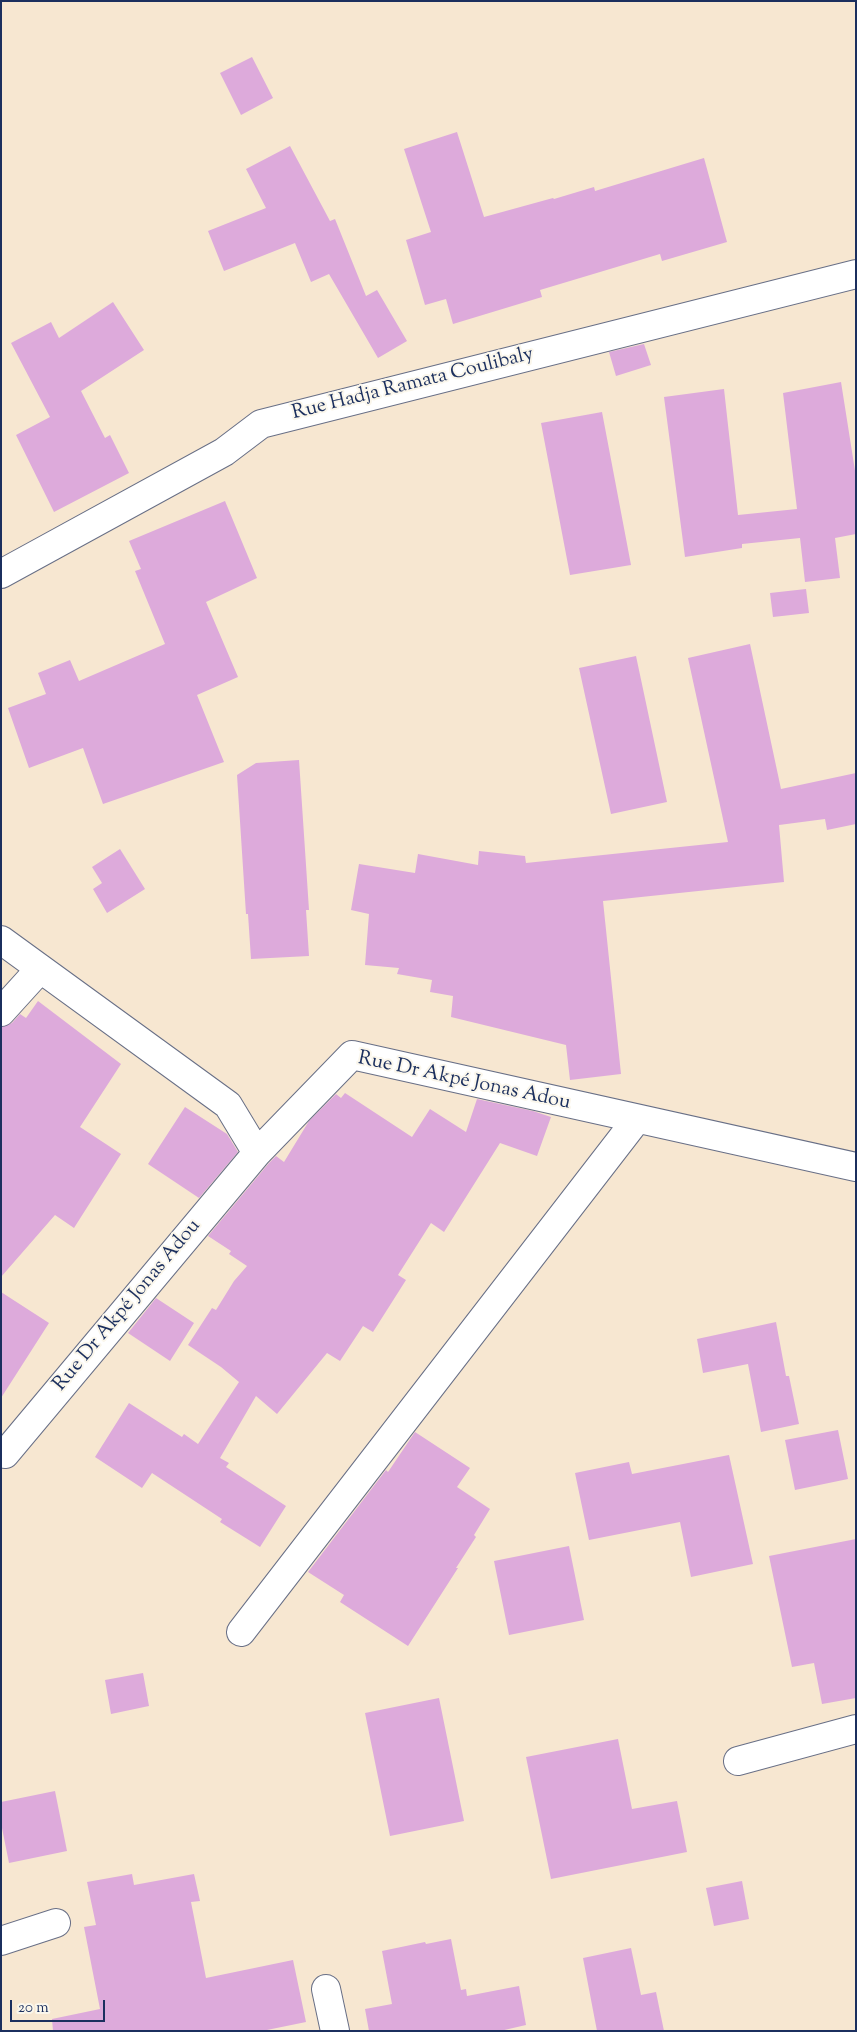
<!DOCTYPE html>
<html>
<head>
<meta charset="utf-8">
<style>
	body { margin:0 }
	#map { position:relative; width:857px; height:2032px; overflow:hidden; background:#f7e7d1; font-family:"Sorts Mill Goudy",serif }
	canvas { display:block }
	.frame { position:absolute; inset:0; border:2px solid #1b2f5e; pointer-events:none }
	.scale { position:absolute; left:10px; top:2000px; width:95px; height:22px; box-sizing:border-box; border:2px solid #1b2f5e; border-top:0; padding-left:6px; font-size:15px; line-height:18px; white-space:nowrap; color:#1b2f5e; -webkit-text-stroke:4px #fbf7ec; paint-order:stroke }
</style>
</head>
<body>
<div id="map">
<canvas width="857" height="2032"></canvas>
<div class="frame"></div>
<div class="scale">20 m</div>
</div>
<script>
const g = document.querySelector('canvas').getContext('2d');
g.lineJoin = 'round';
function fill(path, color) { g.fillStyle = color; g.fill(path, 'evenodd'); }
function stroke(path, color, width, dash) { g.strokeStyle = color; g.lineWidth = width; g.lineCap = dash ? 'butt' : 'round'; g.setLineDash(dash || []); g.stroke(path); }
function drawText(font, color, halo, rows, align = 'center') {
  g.font = font + ' "Sorts Mill Goudy",serif'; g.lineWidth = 4; g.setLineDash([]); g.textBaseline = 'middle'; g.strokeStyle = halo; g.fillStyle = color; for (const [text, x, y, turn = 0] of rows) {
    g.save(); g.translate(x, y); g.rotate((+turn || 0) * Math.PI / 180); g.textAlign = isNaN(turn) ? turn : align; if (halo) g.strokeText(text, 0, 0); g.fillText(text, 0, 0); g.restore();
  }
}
fill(new Path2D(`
	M 252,57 L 273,98 L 241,115 L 220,73 Z
	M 457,132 L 484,217 L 553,198 L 554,199 L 594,187 L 595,191 L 704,158 L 727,242 L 662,261 L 660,254 L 540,290 L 542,297 L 453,324 L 446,299 L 425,305 L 406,240 L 431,232 L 404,149 Z
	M 290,146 L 330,221 L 335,219 L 366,296 L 377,290 L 407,341 L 378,358 L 329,274 L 311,282 L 295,243 L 224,271 L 208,231 L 266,208 L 246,169 Z
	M 113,302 L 144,350 L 81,391 L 105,438 L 110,435 L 129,473 L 54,512 L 16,435 L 50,417 L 11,343 L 51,322 L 59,338 Z
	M 644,344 L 651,365 L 616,376 L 609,352 Z
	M 841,382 L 856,477 L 856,534 L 835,538 L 840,578 L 805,582 L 800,538 L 742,544 L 742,548 L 685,557 L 664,397 L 724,389 L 738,515 L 797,509 L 783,393 Z
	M 602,412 L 631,565 L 570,575 L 541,423 Z
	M 225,501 L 257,578 L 206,602 L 238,677 L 197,695 L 224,762 L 103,804 L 83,748 L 29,768 L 8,708 L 46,694 L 38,673 L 70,660 L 79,681 L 165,644 L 135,571 L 141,569 L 129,541 Z
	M 806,589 L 809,613 L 773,617 L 770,593 Z
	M 750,644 L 781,789 L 856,773 L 856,824 L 827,830 L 825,819 L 779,825 L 784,882 L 603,901 L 621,1074 L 570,1080 L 566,1045 L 451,1017 L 453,996 L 430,992 L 432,980 L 397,974 L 399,968 L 365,965 L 369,914 L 351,910 L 359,864 L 415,873 L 418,854 L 478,865 L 479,851 L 525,856 L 526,863 L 728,842 L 688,658 Z
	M 636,656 L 667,802 L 611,814 L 579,668 Z
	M 299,760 L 309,910 L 306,910 L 309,956 L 251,959 L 248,914 L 246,914 L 237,775 L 256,763 Z
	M 120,849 L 145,889 L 107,913 L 93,889 L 102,883 L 92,867 Z
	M 38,1001 L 121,1064 L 80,1127 L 121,1154 L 74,1228 L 55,1215 L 1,1277 L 1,1027 L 12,1023 L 20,1014 L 26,1018 Z
	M 345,1093 L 412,1137 L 430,1109 L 466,1132 L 477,1099 L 533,1111 L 551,1117 L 537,1156 L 500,1143 L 444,1232 L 431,1223 L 398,1275 L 406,1280 L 373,1332 L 363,1326 L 340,1361 L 327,1353 L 277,1414 L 256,1396 L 220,1458 L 229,1463 L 226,1467 L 286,1506 L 260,1547 L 220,1522 L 222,1519 L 152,1473 L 142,1488 L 95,1457 L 129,1403 L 182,1437 L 184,1434 L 198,1444 L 239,1382 L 221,1367 L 188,1345 L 212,1308 L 216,1310 L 234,1281 L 247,1266 L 229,1254 L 231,1251 L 208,1236 L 269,1163 L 276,1156 L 284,1162 L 309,1121 L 336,1094 L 341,1098 Z
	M 185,1107 L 227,1134 L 238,1152 L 199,1198 L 148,1164 Z
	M 1,1292 L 49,1323 L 1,1398 Z
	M 156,1298 L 194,1323 L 170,1361 L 128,1333 Z
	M 776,1322 L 786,1376 L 789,1376 L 799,1424 L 761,1432 L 748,1364 L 703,1373 L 697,1339 Z
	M 838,1430 L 848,1479 L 795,1490 L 785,1440 Z
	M 415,1432 L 470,1468 L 457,1487 L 490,1509 L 474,1535 L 476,1537 L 456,1568 L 458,1568 L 408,1646 L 340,1602 L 344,1595 L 308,1572 L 386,1470 L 388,1472 Z
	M 729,1455 L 753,1564 L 691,1577 L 680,1522 L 589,1540 L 575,1473 L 629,1462 L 632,1474 Z
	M 856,1539 L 856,1698 L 822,1704 L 814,1663 L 792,1667 L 769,1556 Z
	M 569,1546 L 584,1620 L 509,1635 L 494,1561 Z
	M 143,1673 L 149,1706 L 111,1714 L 105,1680 Z
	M 439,1698 L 464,1821 L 390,1836 L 365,1713 Z
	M 618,1739 L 632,1809 L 677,1801 L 687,1852 L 551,1879 L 526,1757 Z
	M 55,1791 L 67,1851 L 9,1863 L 1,1823 L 1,1802 Z
	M 132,1874 L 134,1885 L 194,1874 L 200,1901 L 191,1902 L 206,1978 L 293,1960 L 306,2022 L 262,2031 L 53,2031 L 52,2019 L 100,2009 L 84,1927 L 96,1925 L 87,1882 Z
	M 742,1881 L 749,1919 L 714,1926 L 706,1888 Z
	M 451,1939 L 461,1990 L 466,1989 L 467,1996 L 519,1986 L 526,2025 L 500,2031 L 369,2031 L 365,2009 L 392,2004 L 382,1951 L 425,1942 L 426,1944 Z
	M 631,1948 L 641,1995 L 656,1992 L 664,2031 L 597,2031 L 583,1958 Z`), '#ddaadb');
const minor = new Path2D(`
	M 1,574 L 224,452 L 261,424 L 856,274
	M 1,940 L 228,1105 L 257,1153
	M 1,1012 L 40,969
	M 5,1454 L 257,1153 L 352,1055 L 856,1167
	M 241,1632 L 637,1119
	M 738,1761 L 856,1729
	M 1,1941 L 56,1923
	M 326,1989 L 335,2031`);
stroke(minor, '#686f86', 30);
stroke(minor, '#fff', 28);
drawText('20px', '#1b2f5e', '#fbf7ec', [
	["Rue Hadja Ramata Coulibaly",413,385,-14],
	["Rue Dr Akpé Jonas Adou",464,1082,12],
	["Rue Dr Akpé Jonas Adou",128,1306,-50]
]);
</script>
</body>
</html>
